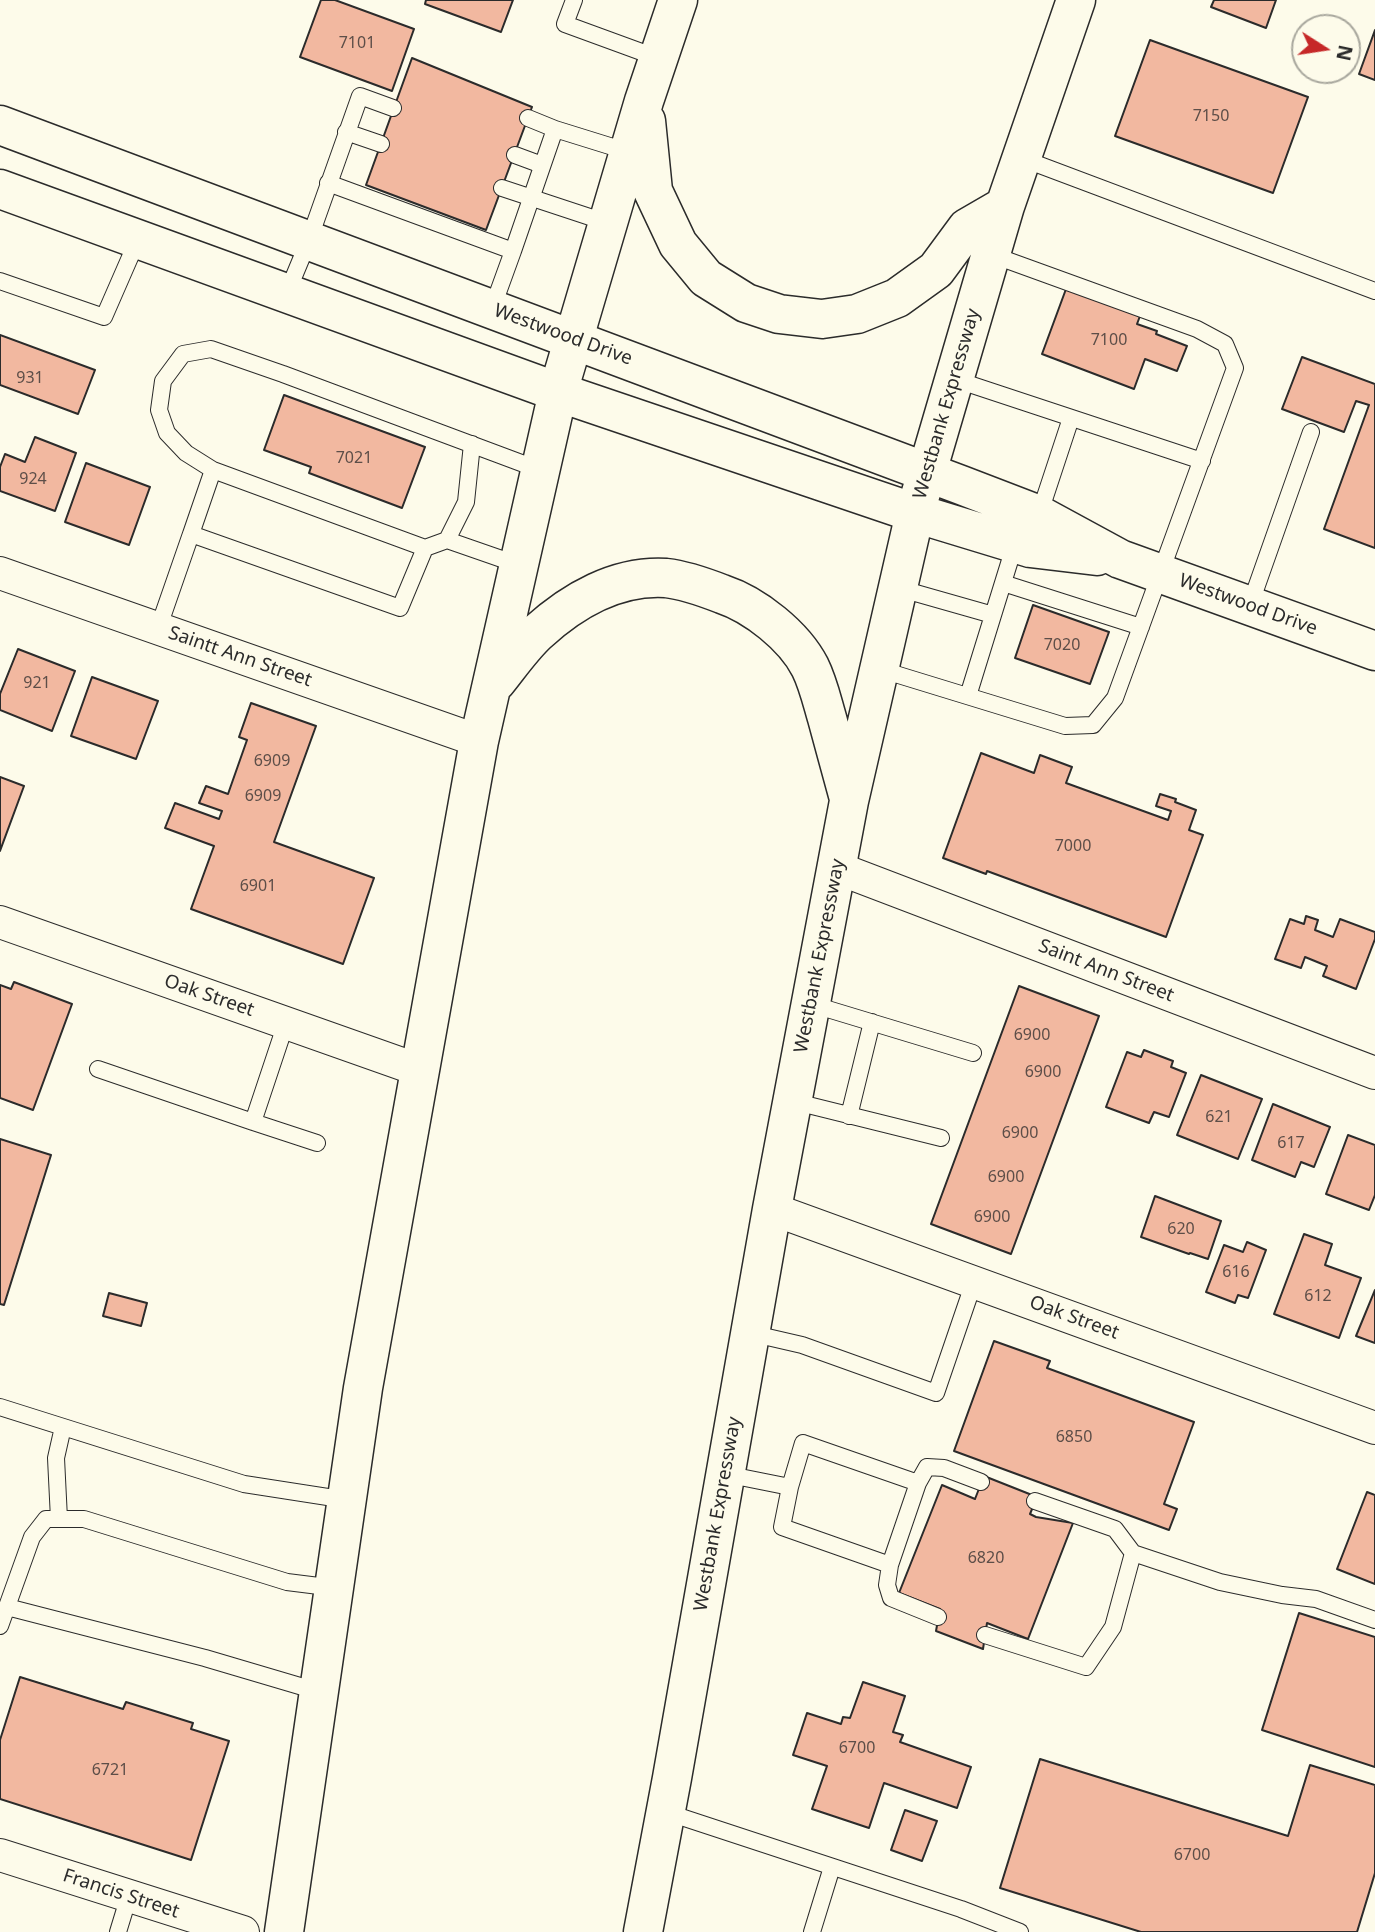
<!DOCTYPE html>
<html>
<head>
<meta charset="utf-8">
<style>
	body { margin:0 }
	#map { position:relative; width:1375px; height:1932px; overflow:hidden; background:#fdfbea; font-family:"Noto Sans",sans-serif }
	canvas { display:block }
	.north { position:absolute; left:1291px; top:14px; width:70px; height:70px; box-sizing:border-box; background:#fdfbea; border:2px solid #a9a89e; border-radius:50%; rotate:102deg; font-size:19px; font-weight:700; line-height:28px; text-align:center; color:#2b2b2b }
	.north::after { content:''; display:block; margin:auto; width:24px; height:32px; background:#c62828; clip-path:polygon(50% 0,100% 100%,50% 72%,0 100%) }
</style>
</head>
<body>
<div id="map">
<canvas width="1375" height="1932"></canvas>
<div class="north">N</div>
</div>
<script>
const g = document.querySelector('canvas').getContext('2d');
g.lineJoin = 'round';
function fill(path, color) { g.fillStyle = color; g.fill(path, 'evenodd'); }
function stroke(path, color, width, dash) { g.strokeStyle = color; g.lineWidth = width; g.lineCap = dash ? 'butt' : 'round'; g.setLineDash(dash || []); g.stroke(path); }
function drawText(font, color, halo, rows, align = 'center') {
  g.font = font + ' "Noto Sans",sans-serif'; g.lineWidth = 5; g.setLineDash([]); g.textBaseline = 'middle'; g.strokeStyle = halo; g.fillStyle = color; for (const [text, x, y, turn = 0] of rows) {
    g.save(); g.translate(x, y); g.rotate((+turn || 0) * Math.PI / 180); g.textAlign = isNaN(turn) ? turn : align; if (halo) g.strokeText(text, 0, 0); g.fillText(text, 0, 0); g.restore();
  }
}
const building = new Path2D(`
	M 321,0 L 335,0 L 414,29 L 392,91 L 300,57 Z
	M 426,0 L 513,0 L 501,32 L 425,4 Z
	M 1214,0 L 1276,0 L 1266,28 L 1211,7 Z
	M 1375,30 L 1375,80 L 1359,74 Z
	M 1150,40 L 1308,97 L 1273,193 L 1115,136 Z
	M 412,58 L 532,107 L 486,230 L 366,185 Z
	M 1066,289 L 1140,316 L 1137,324 L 1157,331 L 1156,334 L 1187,346 L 1177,371 L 1145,359 L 1134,389 L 1042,354 Z
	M 0,335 L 95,370 L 78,414 L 0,385 Z
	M 1302,357 L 1375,384 L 1375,548 L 1324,529 L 1369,405 L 1356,401 L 1344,432 L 1282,409 Z
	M 284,395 L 425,447 L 402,508 L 309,473 L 311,467 L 264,450 Z
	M 35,437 L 76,453 L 55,511 L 0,491 L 0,467 L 5,454 L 25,462 Z
	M 86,463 L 150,487 L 129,545 L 65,522 Z
	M 1033,605 L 1109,632 L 1090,684 L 1015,658 Z
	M 18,649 L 75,671 L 52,731 L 0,710 L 0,694 Z
	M 92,677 L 158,701 L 136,759 L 71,736 Z
	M 251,703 L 316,726 L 274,842 L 374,878 L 343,964 L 191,909 L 214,846 L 165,828 L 175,803 L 219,819 L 222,811 L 199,803 L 206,786 L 228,794 L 247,740 L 239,737 Z
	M 981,753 L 1034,773 L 1040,755 L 1072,767 L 1066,783 L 1168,820 L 1171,811 L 1156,806 L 1160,794 L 1176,799 L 1175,802 L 1196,810 L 1189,830 L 1203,835 L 1166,937 L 987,871 L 986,874 L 943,858 Z
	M 0,777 L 24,786 L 0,851 Z
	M 1306,916 L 1318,920 L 1315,930 L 1333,937 L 1340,919 L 1375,932 L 1375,939 L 1356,989 L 1323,976 L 1327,966 L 1305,957 L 1301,968 L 1275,959 L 1290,919 L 1304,924 Z
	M 14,982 L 72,1004 L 33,1110 L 0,1098 L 0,985 L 11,989 Z
	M 1019,986 L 1099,1016 L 1011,1254 L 931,1224 Z
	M 1144,1050 L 1173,1061 L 1171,1067 L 1186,1073 L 1169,1117 L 1154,1112 L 1149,1123 L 1106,1107 L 1127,1052 L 1141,1057 Z
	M 1201,1075 L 1262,1099 L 1238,1159 L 1177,1135 Z
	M 1273,1104 L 1330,1127 L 1314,1167 L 1301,1162 L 1295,1177 L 1252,1160 Z
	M 1348,1135 L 1375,1145 L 1375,1195 L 1369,1210 L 1326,1194 Z
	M 0,1139 L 51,1155 L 4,1305 L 0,1304 Z
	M 1155,1196 L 1221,1221 L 1208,1259 L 1190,1253 L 1189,1254 L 1141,1237 Z
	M 1304,1234 L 1332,1244 L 1325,1265 L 1361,1278 L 1339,1338 L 1274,1314 Z
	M 1247,1242 L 1266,1250 L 1248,1298 L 1238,1295 L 1235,1303 L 1206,1292 L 1224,1245 L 1243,1252 Z
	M 1375,1290 L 1375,1343 L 1356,1336 Z
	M 109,1293 L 147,1303 L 141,1326 L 103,1316 Z
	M 994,1341 L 1050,1361 L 1047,1368 L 1194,1422 L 1164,1504 L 1177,1509 L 1169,1530 L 954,1451 Z
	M 984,1476 L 1037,1497 L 1030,1514 L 1036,1517 L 1073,1523 L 1028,1639 L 987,1623 L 983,1649 L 936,1631 L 940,1609 L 899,1593 L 942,1485 L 975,1499 Z
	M 1367,1492 L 1375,1495 L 1375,1584 L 1337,1569 Z
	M 1299,1613 L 1375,1637 L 1375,1767 L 1262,1730 Z
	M 20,1677 L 123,1709 L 126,1702 L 193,1723 L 191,1729 L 229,1741 L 191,1860 L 0,1799 L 0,1740 Z
	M 863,1682 L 905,1696 L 893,1732 L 903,1735 L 900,1742 L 971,1767 L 957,1808 L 884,1783 L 869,1828 L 812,1809 L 827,1766 L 793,1755 L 807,1713 L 841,1724 L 843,1717 L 850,1718 Z
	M 1040,1759 L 1288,1836 L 1310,1765 L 1375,1785 L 1375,1873 L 1357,1932 L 1141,1932 L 1000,1888 Z
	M 905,1810 L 937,1821 L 922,1861 L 891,1850 Z`);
fill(building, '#f2b8a0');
stroke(building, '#2b2b2b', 2);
const service = new Path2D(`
	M 574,0 L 565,24 L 658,58
	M 528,118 L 555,129
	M 346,132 L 381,144
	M 515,155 L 542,165
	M 1021,158 L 1375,291
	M 328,183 L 513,251 L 555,129 L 629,152
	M 502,188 L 608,223
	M 0,281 L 104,317 L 138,239
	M 287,293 L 309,240 L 360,96 L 393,108
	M 492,309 L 513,251
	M 954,379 L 1202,461
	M 213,470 L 425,548
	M 1039,515 L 1071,418
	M 447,540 L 466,502 L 472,444
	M 519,565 L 447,540 L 425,548 L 400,608 L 191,534 L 213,470 L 186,453 L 167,433 L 159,410 L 163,381 L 183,354 L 211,349 L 283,374 L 540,470
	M 1003,583 L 1141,627
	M 898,588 L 993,615
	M 1250,605 L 1311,432
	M 158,629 L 191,534
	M 879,669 L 1065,726 L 1093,725 L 1115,698 L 1235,368 L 1225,344 L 1197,329 L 990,254
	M 968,696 L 1015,544
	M 811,1004 L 973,1053
	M 286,1023 L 253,1122 L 317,1143
	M 98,1069 L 253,1122
	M 792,1101 L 941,1138
	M 849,1116 L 872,1022
	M 750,1333 L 802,1345 L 936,1393 L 974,1282
	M 0,1407 L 244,1484 L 347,1500
	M 725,1474 L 790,1487 L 803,1443 L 918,1483
	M 790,1487 L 782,1527 L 890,1565
	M 59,1519 L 56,1458 L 63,1427
	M 1133,1553 L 1220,1582 L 1282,1595 L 1316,1599 L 1375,1620
	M 7,1607 L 205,1658 L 320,1692
	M 938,1617 L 891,1598 L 887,1585 L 890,1565 L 918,1483 L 927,1467 L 944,1468 L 981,1482
	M 0,1626 L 32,1537 L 46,1519 L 84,1519 L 287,1582 L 335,1588
	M 985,1635 L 1086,1667 L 1113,1627 L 1133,1553 L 1115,1529 L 1035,1501
	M 666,1812 L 961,1909 L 1020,1932
	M 118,1932 L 129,1896
	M 812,1932 L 832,1867`);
const minor = new Path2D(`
	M 0,573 L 479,741
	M 837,868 L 1375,1073
	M 0,922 L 419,1070
	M 772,1209 L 1375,1428
	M 0,1855 L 243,1932`);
const tertiary = new Path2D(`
	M 0,125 L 961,485 L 1039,515 L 1120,559 L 1375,651
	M 0,189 L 558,392 L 915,513 L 1030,548 L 1097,556`);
const trunk = new Path2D(`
	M 646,121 L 653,191 L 678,244 L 706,278 L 746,303 L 779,314 L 822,319 L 857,314 L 897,298 L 936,270 L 967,228 L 1005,206
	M 496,682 C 509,666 522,647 537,633 C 572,601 617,575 666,578 C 684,580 704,587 722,594 C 755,605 794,636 810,667 C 818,683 822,701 827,718 C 834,744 841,769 848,795
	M 284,1932 L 363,1388 L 479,741 L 558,392 L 644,101 L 678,0
	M 643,1932 L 672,1778 L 772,1209 L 849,801 L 915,513 L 1005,206 L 1076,0`);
stroke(service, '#2b2b2b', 18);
stroke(minor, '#2b2b2b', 34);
stroke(tertiary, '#2b2b2b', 41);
stroke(trunk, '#2b2b2b', 41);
stroke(service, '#fdfbea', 16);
stroke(minor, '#fdfbea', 32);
stroke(tertiary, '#fdfbea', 38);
stroke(trunk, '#fdfbea', 38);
drawText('16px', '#5d4e48', null, [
	["7101",357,43],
	["7150",1211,116],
	["7100",1109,340],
	["931",30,378],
	["7021",354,458],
	["924",33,479],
	["7020",1062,645],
	["921",37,683],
	["6909",272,761],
	["6909",263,796],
	["7000",1073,846],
	["6901",258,886],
	["6900",1032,1035],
	["6900",1043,1072],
	["621",1219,1117],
	["6900",1020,1133],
	["617",1291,1143],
	["6900",1006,1177],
	["6900",992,1217],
	["620",1181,1229],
	["616",1236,1272],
	["612",1318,1296],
	["6850",1074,1437],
	["6820",986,1558],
	["6700",857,1748],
	["6721",110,1770],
	["6700",1192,1855]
]);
drawText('19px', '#2b2b2b', '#fdfbea', [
	["Westwood Drive",563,335,20],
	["Westbank Expressway",947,404,-74],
	["Westwood Drive",1248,605,20],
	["Saintt Ann Street",240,657,19],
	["Westbank Expressway",820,956,-79],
	["Saint Ann Street",1106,971,21],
	["Oak Street",209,996,19],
	["Oak Street",1074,1318,20],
	["Westbank Expressway",718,1514,-80],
	["Francis Street",121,1894,18]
]);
</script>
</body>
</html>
